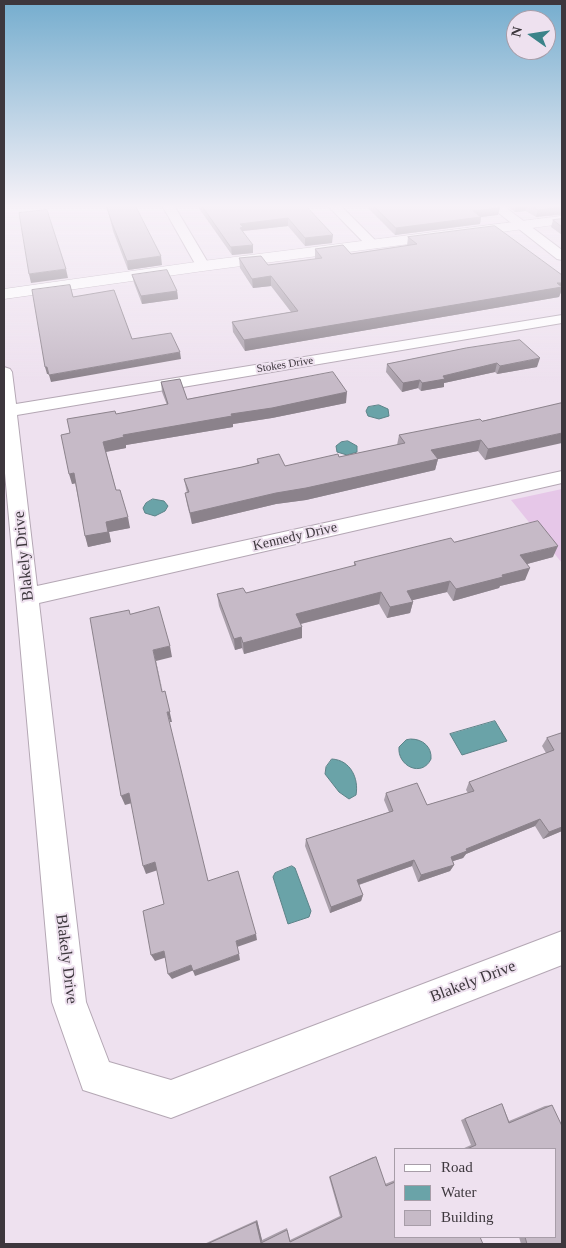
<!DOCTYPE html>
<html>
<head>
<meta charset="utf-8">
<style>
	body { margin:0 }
	#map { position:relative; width:566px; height:1248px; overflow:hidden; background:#eee1ef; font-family:Georgia,serif }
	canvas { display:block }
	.frame { position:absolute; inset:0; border:5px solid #3d373d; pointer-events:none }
	.legend { position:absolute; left:394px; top:1148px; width:162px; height:90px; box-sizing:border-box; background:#eee1ef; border:1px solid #a79da8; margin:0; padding:6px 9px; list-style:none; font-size:15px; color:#3d373d }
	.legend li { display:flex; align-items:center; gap:10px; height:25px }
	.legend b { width:25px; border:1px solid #a79da8 }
	.north { position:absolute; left:506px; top:10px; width:50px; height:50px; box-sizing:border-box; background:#eee1ef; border:1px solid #a79da8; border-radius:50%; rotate:283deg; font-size:14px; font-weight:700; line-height:20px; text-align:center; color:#3d373d }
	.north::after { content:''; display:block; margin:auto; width:18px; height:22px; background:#3b8389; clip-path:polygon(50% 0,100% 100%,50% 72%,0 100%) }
</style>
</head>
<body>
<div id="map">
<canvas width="566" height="1248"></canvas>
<div class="frame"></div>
<ul class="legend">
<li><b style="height:6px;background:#fff"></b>Road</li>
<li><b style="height:14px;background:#6aa3a8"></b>Water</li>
<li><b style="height:14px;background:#c6bac7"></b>Building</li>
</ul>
<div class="north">N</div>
</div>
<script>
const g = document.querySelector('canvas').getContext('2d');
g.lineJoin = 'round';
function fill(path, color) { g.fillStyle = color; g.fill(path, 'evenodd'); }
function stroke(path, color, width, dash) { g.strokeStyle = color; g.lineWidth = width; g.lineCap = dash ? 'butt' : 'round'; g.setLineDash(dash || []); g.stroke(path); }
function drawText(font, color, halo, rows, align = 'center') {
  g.font = font + ' Georgia,serif'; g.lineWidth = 4; g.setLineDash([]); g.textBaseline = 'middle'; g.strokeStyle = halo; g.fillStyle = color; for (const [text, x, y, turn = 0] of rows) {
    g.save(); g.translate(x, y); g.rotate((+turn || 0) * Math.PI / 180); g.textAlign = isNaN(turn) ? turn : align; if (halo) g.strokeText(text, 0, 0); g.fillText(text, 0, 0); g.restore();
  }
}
fill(new Path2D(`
	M 562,489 L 562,563 L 511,500 Z`), '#e6c7e8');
const water = new Path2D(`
	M 379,405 L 388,409 L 389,416 L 379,419 L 368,416 L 366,411 L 368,407 Z
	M 348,441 L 357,446 L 357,452 L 347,455 L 337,452 L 336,446 L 341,442 Z
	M 153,499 L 164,501 L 168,506 L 165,511 L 155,516 L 145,513 L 143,508 L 146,503 Z
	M 495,721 L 507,741 L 462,755 L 450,734 Z
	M 411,739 C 423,739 432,747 431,759 C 422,778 397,766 399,747 L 406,740 Z
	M 332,759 C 351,760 359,779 356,795 L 349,799 L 339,792 L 325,774 L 326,767 Z
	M 292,866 L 295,868 L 311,911 L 309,917 L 288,924 L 273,877 L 275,873 Z`);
fill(water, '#6aa3a8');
stroke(water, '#5c8388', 1);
const minor = new Path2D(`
	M 163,207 L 175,207 L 210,266 L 208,269 L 198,269 Z
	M 329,207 L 342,207 L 377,242 L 379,245 L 377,248 L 369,248 Z
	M 491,207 L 505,207 L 562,250 L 562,260 L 557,259 Z
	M 562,315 L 562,323 L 17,415 L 37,586 L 562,471 L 562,483 L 39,603 L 86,1002 L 109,1062 L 171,1080 L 562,931 L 562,965 L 171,1118 L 83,1090 L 52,1002 L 4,462 L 4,367 L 10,369 L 12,372 L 16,404 Z`);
const tertiary = new Path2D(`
	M 562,216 L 562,224 L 203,271 L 4,299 L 4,289 L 203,261 Z`);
stroke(minor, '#b4a7b4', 2);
stroke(tertiary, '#b4a7b4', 1);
fill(minor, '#fff');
fill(tertiary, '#fff');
fill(new Path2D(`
	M 107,207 L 162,265 L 128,270 L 113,231 Z
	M 198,207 L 307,207 L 332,243 L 305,246 L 288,226 L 243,231 L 253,253 L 232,255 Z
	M 367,207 L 499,207 L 498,215 L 481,217 L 480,224 L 395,235 Z
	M 508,207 L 562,207 L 562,215 L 536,217 L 526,211 L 515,212 Z
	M 562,219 L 562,235 L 551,227 L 553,220 Z
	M 408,237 L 562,275 L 562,292 L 561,292 L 559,297 L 245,351 L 233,332 L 232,322 L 291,312 L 271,286 L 253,288 L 240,268 L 239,258 L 268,265 L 315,259 L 315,249 L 351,254 L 407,246 Z
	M 132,275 L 177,291 L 178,299 L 142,304 L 134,283 Z
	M 466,348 L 537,367 L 497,374 L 495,372 L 444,383 L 444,387 L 421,391 L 418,388 L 402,392 L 386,372 L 387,364 Z
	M 161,382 L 187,399 L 346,403 L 272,418 L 233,424 L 233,427 L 126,445 L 126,448 L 106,452 L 116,490 L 130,528 L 109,532 L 111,542 L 88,547 L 75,483 L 72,484 L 70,433 L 167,405 L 162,392 Z
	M 562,403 L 485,460 L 478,451 L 438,459 L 435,470 L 306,500 L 276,504 L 192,524 L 187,504 L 185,493 L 187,493 L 184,479 L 242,467 L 257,463 L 257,459 L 285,466 L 339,457 L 397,445 L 399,435 L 482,421 Z
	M 454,542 L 553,557 L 527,564 L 525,580 L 500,586 L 499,588 L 453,601 L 447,592 L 412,600 L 413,602 L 410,613 L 387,618 L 379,604 L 301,624 L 302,627 L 302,638 L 244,654 L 242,648 L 235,650 L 219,606 L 217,594 L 246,593 L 354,566 L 354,562 Z
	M 562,733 L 562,831 L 543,839 L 535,826 L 466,854 L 463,858 L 453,861 L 454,865 L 450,871 L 418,882 L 412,866 L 359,885 L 363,895 L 361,901 L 330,913 L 305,846 L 306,839 L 389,812 L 384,800 L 386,793 L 427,805 L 468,793 L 466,790 L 469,782 L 546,753 L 542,746 L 547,738 Z
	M 502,1104 L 509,1121 L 545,1106 L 552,1105 L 562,1244 L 521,1244 L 519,1237 L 555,1237 L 555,1149 L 462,1149 L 471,1145 L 461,1120 L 496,1106 Z
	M 373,1157 L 376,1157 L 385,1184 L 395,1180 L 395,1237 L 483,1244 L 204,1244 L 257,1220 L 262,1240 L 287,1228 L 290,1240 L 340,1216 L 329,1177 Z`), '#aaa0ab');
fill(new Path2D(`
	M 516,207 L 527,207 L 526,211 L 515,212 Z
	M 562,207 L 562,214 L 536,217 L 538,210 Z
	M 500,208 L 498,215 L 481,217 L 480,224 L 395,235 L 396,228 L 473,211 Z
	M 288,218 L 288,226 L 243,231 L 241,236 L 240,224 Z
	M 333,235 L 332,243 L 305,246 L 305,238 Z
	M 253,245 L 253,253 L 232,255 L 231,247 Z
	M 161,256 L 162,265 L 128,270 L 127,261 Z
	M 66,269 L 68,278 L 31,283 L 29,274 Z
	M 271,276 L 271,286 L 253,288 L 252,279 Z
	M 562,283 L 562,292 L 561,292 L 559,297 L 245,351 L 244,340 Z
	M 177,291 L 178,299 L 142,304 L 141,296 Z
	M 180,352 L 181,359 L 51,382 L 49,375 Z
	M 540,358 L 537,367 L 497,374 L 500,366 Z
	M 497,363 L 495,372 L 444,383 L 444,387 L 421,391 L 422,383 L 443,376 Z
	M 45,367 L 47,367 L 49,374 L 47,374 Z
	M 420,380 L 418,388 L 402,392 L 403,383 Z
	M 347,392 L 346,403 L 272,418 L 233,424 L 233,427 L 126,445 L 126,448 L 105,452 L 103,442 L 123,435 Z
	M 562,433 L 562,443 L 485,460 L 488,449 Z
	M 481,440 L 478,451 L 429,461 L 431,450 Z
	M 438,459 L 435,470 L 306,500 L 276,504 L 192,524 L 190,513 L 276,493 Z
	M 74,473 L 77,483 L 72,484 L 69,474 Z
	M 128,517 L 130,528 L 109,532 L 111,542 L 88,547 L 85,536 L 106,522 Z
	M 558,546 L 553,557 L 516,567 L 520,555 Z
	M 530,568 L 525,580 L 500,586 L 499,588 L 453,601 L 456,589 L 502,575 Z
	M 450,581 L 447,592 L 405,602 L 407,591 Z
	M 381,592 L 379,604 L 296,625 L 296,614 Z
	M 413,602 L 410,613 L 387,618 L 390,607 Z
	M 302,627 L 302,638 L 244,654 L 243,643 Z
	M 241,637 L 242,648 L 235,650 L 234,639 Z
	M 170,646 L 172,657 L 156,661 L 165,702 L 153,650 Z
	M 165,691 L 172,722 L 170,722 L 167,712 Z
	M 129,793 L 132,803 L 125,805 L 121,796 Z
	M 540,819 L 535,826 L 466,854 L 463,858 L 447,863 L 451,857 L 466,849 Z
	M 562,827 L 562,831 L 543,839 L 549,832 Z
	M 414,860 L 412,866 L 355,886 L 357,880 Z
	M 155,862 L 158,870 L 146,874 L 143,866 Z
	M 454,865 L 450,871 L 418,882 L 421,875 Z
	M 363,895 L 361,901 L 330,913 L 331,907 Z
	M 256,934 L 257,940 L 237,947 L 236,941 Z
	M 164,951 L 167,957 L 155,961 L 151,955 Z
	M 239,954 L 240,960 L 195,976 L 193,971 Z
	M 191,965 L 194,970 L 172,979 L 168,974 Z
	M 257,1220 L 262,1240 L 261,1243 L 256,1222 Z`), '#8b828b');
const building = new Path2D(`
	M 107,207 L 136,207 L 161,256 L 127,261 L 112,223 Z
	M 203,207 L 307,207 L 333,235 L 305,238 L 288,218 L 240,224 L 243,227 L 240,228 L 253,245 L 231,247 Z
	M 375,207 L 499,207 L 500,208 L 473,211 L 481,217 L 396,228 Z
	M 533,207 L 562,207 L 538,210 Z
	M 47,210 L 66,269 L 29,274 L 19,213 Z
	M 562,219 L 562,227 L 553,220 Z
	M 495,226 L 562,275 L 562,283 L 557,283 L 562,287 L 244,340 L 232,322 L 298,311 L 271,276 L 252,279 L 239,258 L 261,256 L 268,265 L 322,258 L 315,249 L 343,245 L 351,254 L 417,244 L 408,237 Z
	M 167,270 L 177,291 L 141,296 L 132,275 Z
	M 70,285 L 73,297 L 114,290 L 132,339 L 171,333 L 180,352 L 49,375 L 47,367 L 45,367 L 32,290 Z
	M 520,340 L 540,358 L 500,366 L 497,363 L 443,376 L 445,379 L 422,383 L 420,380 L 403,383 L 387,364 L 466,348 Z
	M 333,372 L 347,392 L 272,408 L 231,414 L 232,416 L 123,435 L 124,437 L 103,442 L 116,490 L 120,490 L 128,517 L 106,522 L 108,532 L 85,536 L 74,473 L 69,474 L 61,435 L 70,433 L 67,419 L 115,411 L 116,414 L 168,404 L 161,382 L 180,379 L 187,399 Z
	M 562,403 L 562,433 L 488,449 L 481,440 L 431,450 L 438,459 L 306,488 L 276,493 L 190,513 L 185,493 L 189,492 L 184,479 L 242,467 L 259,463 L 257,459 L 279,454 L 285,466 L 338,454 L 339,457 L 405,443 L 399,435 L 480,419 L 482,421 Z
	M 538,521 L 558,546 L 520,555 L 530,568 L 502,575 L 503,577 L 456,589 L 450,581 L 407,591 L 413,602 L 390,607 L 381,592 L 296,614 L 302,627 L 243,643 L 241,637 L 234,639 L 217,594 L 243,588 L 246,593 L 356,565 L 354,562 L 451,538 L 454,542 Z
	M 159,607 L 170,646 L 153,650 L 162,692 L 165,691 L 170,712 L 167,712 L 208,881 L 238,871 L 256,934 L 236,941 L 239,954 L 193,971 L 191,965 L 168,974 L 164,951 L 151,955 L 143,911 L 164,904 L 155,862 L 143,866 L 129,793 L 121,796 L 90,618 L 129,610 L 130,614 Z
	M 562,733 L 562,827 L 549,832 L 540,819 L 466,849 L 467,851 L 451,857 L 454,865 L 421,875 L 414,860 L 357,880 L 363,895 L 331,907 L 306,839 L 393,811 L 386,793 L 417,783 L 427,805 L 474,791 L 469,782 L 554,750 L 547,738 Z
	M 502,1104 L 509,1123 L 552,1105 L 562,1126 L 562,1244 L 527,1244 L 525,1237 L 555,1237 L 555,1149 L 467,1149 L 476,1145 L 465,1119 Z
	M 376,1157 L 386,1186 L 395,1182 L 395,1237 L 480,1237 L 483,1244 L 207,1244 L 256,1222 L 261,1243 L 287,1230 L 290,1242 L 342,1217 L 330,1177 Z`);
fill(building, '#c6bac7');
stroke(building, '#8b828b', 1);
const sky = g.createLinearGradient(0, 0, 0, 382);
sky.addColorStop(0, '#75adce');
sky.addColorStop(0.54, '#f7f2f8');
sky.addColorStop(1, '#f7f2f800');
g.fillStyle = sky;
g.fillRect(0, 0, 566, 382);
drawText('11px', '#3d373d', '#eee1ef', [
	["Stokes Drive",285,365,-9]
]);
drawText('14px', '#3d373d', '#eee1ef', [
	["Kennedy Drive",295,537,-13]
]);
drawText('16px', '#3d373d', '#eee1ef', [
	["Blakely Drive",24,556,-96],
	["Blakely Drive",66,959,83],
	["Blakely Drive",473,982,-21]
]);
</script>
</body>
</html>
